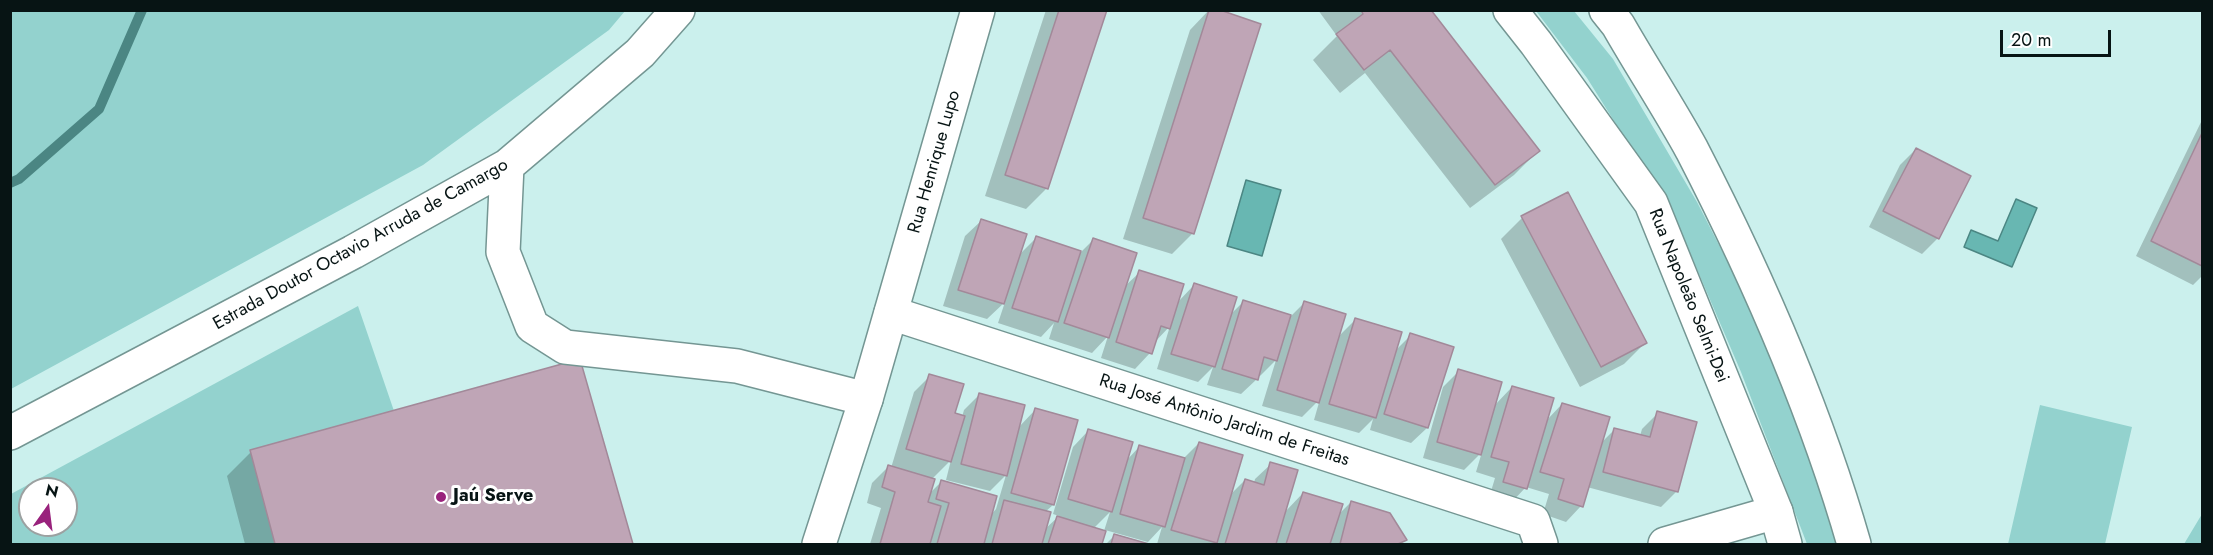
<!DOCTYPE html>
<html>
<head>
<meta charset="utf-8">
<style>
	body { margin:0 }
	#map { position:relative; width:2213px; height:555px; overflow:hidden; background:#cbf0ed; font-family:Jost,sans-serif }
	canvas { display:block }
	.frame { position:absolute; inset:0; border:12px solid #071414; pointer-events:none }
	.north { position:absolute; left:18px; top:477px; width:60px; height:60px; box-sizing:border-box; background:#fff; border:2px solid #9ca1a1; border-radius:50%; rotate:14deg; font-size:16px; font-weight:700; line-height:24px; text-align:center; color:#071414 }
	.north::after { content:''; display:block; margin:auto; width:21px; height:27px; background:#99227c; clip-path:polygon(50% 0,100% 100%,50% 72%,0 100%) }
	.scale { position:absolute; left:2000px; top:30px; width:111px; height:27px; box-sizing:border-box; border:3px solid #071414; border-top:0; padding-left:8px; font-size:18px; line-height:21px; white-space:nowrap; color:#071414; -webkit-text-stroke:4px #fff; paint-order:stroke }
</style>
</head>
<body>
<div id="map">
<canvas width="2213" height="555"></canvas>
<div class="frame"></div>
<div class="north">N</div>
<div class="scale">20 m</div>
</div>
<script>
const g = document.querySelector('canvas').getContext('2d');
g.lineJoin = 'round';
function fill(path, color) { g.fillStyle = color; g.fill(path, 'evenodd'); }
function stroke(path, color, width, dash) { g.strokeStyle = color; g.lineWidth = width; g.lineCap = dash ? 'butt' : 'round'; g.setLineDash(dash || []); g.stroke(path); }
function drawText(font, color, halo, rows, align = 'center') {
  g.font = font + ' Jost,sans-serif'; g.lineWidth = 6; g.setLineDash([]); g.textBaseline = 'middle'; g.strokeStyle = halo; g.fillStyle = color; for (const [text, x, y, turn = 0] of rows) {
    g.save(); g.translate(x, y); g.rotate((+turn || 0) * Math.PI / 180); g.textAlign = isNaN(turn) ? turn : align; if (halo) g.strokeText(text, 0, 0); g.fillText(text, 0, 0); g.restore();
  }
}
fill(new Path2D(`
	M 11,10 L 625,10 L 625,11 L 609,30 L 423,165 L 11,389 Z
	M 1536,11 L 1574,11 L 1613,59 L 1697,202 L 1766,337 L 1821,488 L 1837,544 L 1807,544 L 1741,372 L 1675,218 L 1587,78 Z
	M 358,306 L 394,411 L 250,450 L 275,544 L 11,544 L 11,494 ZM 30,489 L 66,489 L 66,525 L 30,525 Z
	M 2040,405 L 2132,427 L 2105,544 L 2008,544 Z
	M 2202,514 L 2202,544 L 2184,544 Z`), '#93d2ce');
const water = new Path2D(`
	M 1246,180 L 1281,190 L 1262,256 L 1227,246 Z
	M 2016,199 L 2037,208 L 2012,267 L 1964,247 L 1971,230 L 1998,241 Z`);
fill(water, '#68b7b2');
stroke(water, '#4b8683', 1.5);
fill(new Path2D(`
	M 1046,10 L 1105,10 L 1047,188 L 1026,209 L 985,196 Z
	M 1209,10 L 1193,233 L 1172,254 L 1123,239 L 1190,30 Z
	M 1318,10 L 1429,10 L 1538,151 L 1514,175 L 1470,208 L 1365,73 L 1340,93 L 1313,60 L 1337,36 Z
	M 2202,120 L 2202,276 L 2193,285 L 2136,256 Z
	M 1916,149 L 1938,238 L 1922,254 L 1869,227 L 1900,165 Z
	M 1522,218 L 1645,343 L 1624,364 L 1580,387 L 1501,239 Z
	M 981,221 L 1018,256 L 1036,238 L 1081,252 L 1093,240 L 1124,287 L 1140,272 L 1177,303 L 1194,285 L 1230,315 L 1243,302 L 1291,316 L 1304,303 L 1337,338 L 1355,320 L 1395,351 L 1411,335 L 1427,428 L 1411,443 L 1370,430 L 1373,419 L 1359,433 L 1314,420 L 1320,399 L 1302,417 L 1262,406 L 1276,360 L 1260,376 L 1258,375 L 1257,379 L 1241,394 L 1207,385 L 1213,367 L 1198,382 L 1157,369 L 1170,326 L 1154,343 L 1150,353 L 1135,369 L 1101,358 L 1108,336 L 1092,353 L 1049,339 L 1054,323 L 1041,337 L 998,323 L 1005,302 L 987,319 L 943,306 L 965,236 Z
	M 579,360 L 631,544 L 245,544 L 227,476 L 251,452 Z
	M 1459,371 L 1494,406 L 1512,387 L 1546,421 L 1562,404 L 1601,443 L 1615,429 L 1640,436 L 1642,429 L 1658,413 L 1677,491 L 1661,507 L 1587,487 L 1581,506 L 1566,522 L 1543,514 L 1549,494 L 1526,487 L 1510,504 L 1489,498 L 1495,478 L 1476,472 L 1482,452 L 1464,470 L 1423,458 L 1443,387 Z
	M 930,376 L 953,414 L 962,417 L 964,410 L 980,394 L 1018,428 L 1035,410 L 1053,505 L 1045,512 L 1044,530 L 1059,516 L 1053,514 L 1073,447 L 1088,431 L 1126,461 L 1139,447 L 1183,459 L 1199,443 L 1229,496 L 1245,480 L 1254,483 L 1255,479 L 1271,464 L 1284,513 L 1303,493 L 1337,516 L 1351,502 L 1405,540 L 1400,544 L 1215,544 L 1215,543 L 1213,544 L 1157,544 L 1162,527 L 1148,542 L 1105,530 L 1101,544 L 870,544 L 881,508 L 867,503 L 872,483 L 888,467 L 891,468 L 914,392 ZM 951,460 L 946,480 L 990,491 L 1006,475 L 996,509 L 990,516 L 941,482 L 928,495 L 932,479 ZM 1110,512 L 1104,531 L 1094,528 Z
	M 1114,536 L 1144,544 L 1106,544 Z`), '#0003');
stroke(new Path2D(`
	M 10,183 L 19,179 L 99,109 L 142,10`), '#4b8683', 10);
const building = new Path2D(`
	M 1059,10 L 1107,10 L 1048,189 L 1005,175 Z
	M 1209,10 L 1220,10 L 1261,24 L 1194,234 L 1143,218 Z
	M 1361,10 L 1431,10 L 1540,151 L 1495,185 L 1390,50 L 1364,70 L 1336,34 L 1363,14 Z
	M 2202,133 L 2202,266 L 2151,241 Z
	M 1916,148 L 1971,176 L 1939,239 L 1883,211 Z
	M 1568,192 L 1647,343 L 1601,367 L 1521,216 Z
	M 981,219 L 1027,234 L 1004,304 L 958,290 Z
	M 1036,236 L 1081,251 L 1058,322 L 1012,308 Z
	M 1093,238 L 1137,253 L 1109,338 L 1064,323 Z
	M 1139,270 L 1184,284 L 1170,329 L 1161,326 L 1152,354 L 1116,342 Z
	M 1194,283 L 1237,297 L 1215,367 L 1171,354 Z
	M 1243,300 L 1291,315 L 1277,361 L 1264,357 L 1258,380 L 1222,369 Z
	M 1304,301 L 1346,314 L 1319,403 L 1277,390 Z
	M 1355,318 L 1402,332 L 1376,418 L 1329,404 Z
	M 1410,333 L 1454,347 L 1428,428 L 1384,414 Z
	M 580,359 L 633,544 L 275,544 L 250,450 Z
	M 1458,369 L 1502,382 L 1481,455 L 1437,442 Z
	M 929,374 L 964,384 L 955,413 L 965,416 L 951,462 L 906,449 Z
	M 1512,386 L 1554,398 L 1527,489 L 1503,482 L 1509,462 L 1491,457 Z
	M 979,393 L 1025,405 L 1007,476 L 961,464 Z
	M 1562,403 L 1610,417 L 1583,507 L 1558,499 L 1564,479 L 1540,472 Z
	M 1035,408 L 1078,420 L 1054,505 L 1011,493 Z
	M 1657,411 L 1697,422 L 1678,492 L 1603,472 L 1614,428 L 1650,437 Z
	M 1088,429 L 1133,442 L 1112,512 L 1068,499 Z
	M 1199,442 L 1243,455 L 1217,543 L 1171,530 Z
	M 1139,445 L 1185,458 L 1165,527 L 1120,514 Z
	M 1270,462 L 1298,470 L 1276,544 L 1225,544 L 1245,479 L 1264,485 Z
	M 888,465 L 935,479 L 928,502 L 941,506 L 930,544 L 880,544 L 895,492 L 882,487 Z
	M 941,480 L 997,496 L 984,544 L 937,544 L 949,503 L 936,499 Z
	M 1303,492 L 1343,504 L 1330,544 L 1286,544 Z
	M 1004,500 L 1051,512 L 1042,544 L 992,544 Z
	M 1351,501 L 1390,513 L 1407,540 L 1398,544 L 1340,544 Z
	M 1057,516 L 1106,531 L 1102,544 L 1048,544 Z
	M 1114,534 L 1149,544 L 1111,544 Z`);
fill(building, '#bfa5b6');
stroke(building, '#a28999', 1.5);
const minor = new Path2D(`
	M 507,166 L 503,252 L 532,326 L 565,347 L 737,366 L 866,399
	M 891,313 L 1533,521 L 1541,544
	M 10,433 L 353,252 L 507,166 L 640,53 L 678,10
	M 1665,544 L 1776,512`);
const tertiary = new Path2D(`
	M 819,544 L 866,399 L 978,10`);
const secondary = new Path2D(`
	M 1510,10 L 1536,43 L 1651,203 L 1776,512 L 1785,544
	M 1606,10 L 1618,25 C 1642,67 1669,108 1692,150 C 1757,276 1815,408 1854,544`);
stroke(minor, '#749693', 36);
stroke(tertiary, '#749693', 36);
stroke(secondary, '#749693', 36);
stroke(minor, '#fff', 33);
stroke(tertiary, '#fff', 33);
stroke(secondary, '#fff', 33);
for (const [x, y, r, color] of [
	[441,497,6,"#99227c"]
]) { const dot = new Path2D(); dot.arc(x, y, r, 0, 2 * Math.PI); g.fillStyle = color; g.fill(dot); stroke(dot, '#fff', 2); }
drawText('18px', '#071414', '#fff', [
	["Rua Henrique Lupo",935,162,-74],
	["Estrada Doutor Octavio Arruda de Camargo",361,245,-29],
	["Rua Napoleão Selmi-Dei",1688,296,68],
	["Rua José Antônio Jardim de Freitas",1224,421,18]
]);
drawText('bold 18px', '#071414', '#fff', [
	["Jaú Serve",453,497]
], 'left');
</script>
</body>
</html>
